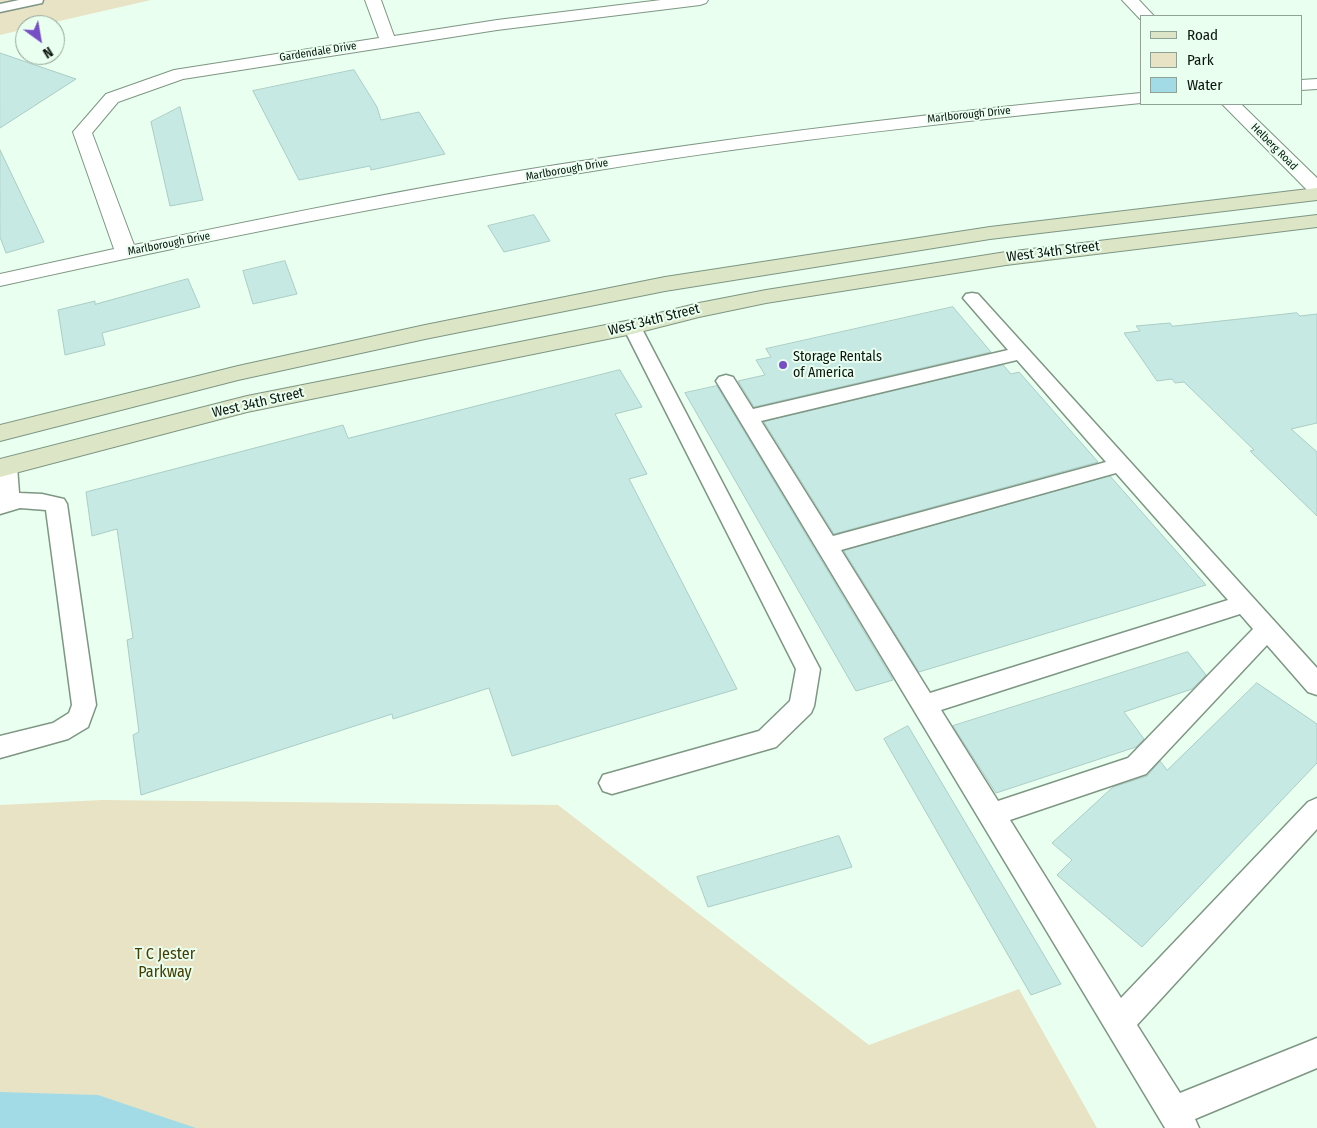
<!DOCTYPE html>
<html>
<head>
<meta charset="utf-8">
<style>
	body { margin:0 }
	#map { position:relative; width:1317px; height:1128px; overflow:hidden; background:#e9ffef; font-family:"Fira Sans Condensed",sans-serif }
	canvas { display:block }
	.legend { position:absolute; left:1140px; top:15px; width:162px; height:90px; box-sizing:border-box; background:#e9ffef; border:1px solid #90a195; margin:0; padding:6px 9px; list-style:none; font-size:15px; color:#0b150e }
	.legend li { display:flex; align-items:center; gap:10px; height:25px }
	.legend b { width:25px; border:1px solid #90a195 }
	.north { position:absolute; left:15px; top:15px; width:50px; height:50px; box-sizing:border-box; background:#e9ffef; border:1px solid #90a195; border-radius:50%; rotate:148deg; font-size:14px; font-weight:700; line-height:20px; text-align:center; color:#0b150e }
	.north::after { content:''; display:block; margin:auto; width:18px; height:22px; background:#784ec7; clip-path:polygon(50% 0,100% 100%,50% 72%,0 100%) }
</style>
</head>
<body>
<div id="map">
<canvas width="1317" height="1128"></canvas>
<ul class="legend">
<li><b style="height:6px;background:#dce6c6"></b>Road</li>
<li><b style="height:14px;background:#e9e3c5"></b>Park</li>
<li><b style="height:14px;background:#a2dbe5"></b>Water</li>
</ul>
<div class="north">N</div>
</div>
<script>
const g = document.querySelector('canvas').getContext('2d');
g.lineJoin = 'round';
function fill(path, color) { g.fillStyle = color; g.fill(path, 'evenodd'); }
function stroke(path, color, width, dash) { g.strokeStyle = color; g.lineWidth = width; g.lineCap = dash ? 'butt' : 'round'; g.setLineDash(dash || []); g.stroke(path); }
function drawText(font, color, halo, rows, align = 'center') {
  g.font = font + ' "Fira Sans Condensed",sans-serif'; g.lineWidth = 4; g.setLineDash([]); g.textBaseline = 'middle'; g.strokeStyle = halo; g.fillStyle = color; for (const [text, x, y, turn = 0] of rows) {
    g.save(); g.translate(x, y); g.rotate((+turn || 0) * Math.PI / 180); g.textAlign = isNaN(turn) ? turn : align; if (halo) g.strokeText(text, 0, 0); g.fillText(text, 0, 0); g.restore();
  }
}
fill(new Path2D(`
	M 0,0 L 151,0 L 42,25 L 25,25 L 25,29 L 0,35 Z
	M 102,800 L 558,805 L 869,1045 L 1019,989 L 1097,1128 L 0,1128 L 0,805 Z`), '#e9e3c5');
fill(new Path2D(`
	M 0,1092 L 98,1095 L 196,1128 L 0,1128 Z`), '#a2dbe5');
const building = new Path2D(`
	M 0,53 L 76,79 L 0,128 Z
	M 354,70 L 377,107 L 381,120 L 419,112 L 445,154 L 371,170 L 370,166 L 299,180 L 253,91 Z
	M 180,107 L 203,200 L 170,206 L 151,122 Z
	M 0,150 L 44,242 L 6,253 L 0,237 Z
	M 534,215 L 550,241 L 504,252 L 488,226 Z
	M 285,261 L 297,294 L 253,304 L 243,271 Z
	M 188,279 L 200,307 L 102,333 L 105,345 L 65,355 L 58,310 L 95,301 L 95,304 Z
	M 953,307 L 991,352 L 754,407 L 738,381 L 765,375 L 756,360 L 771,357 L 766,349 Z
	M 1297,313 L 1300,316 L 1317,314 L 1317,423 L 1291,429 L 1317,452 L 1317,516 L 1250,451 L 1254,450 L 1184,382 L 1175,383 L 1172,379 L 1157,381 L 1124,333 L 1140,331 L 1136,326 L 1170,323 L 1172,326 Z
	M 1003,365 L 1011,374 L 1019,372 L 1098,462 L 834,534 L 764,422 Z
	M 620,370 L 642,407 L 615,414 L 647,474 L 629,479 L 737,689 L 512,756 L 489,688 L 393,719 L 392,714 L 141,795 L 133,735 L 139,732 L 127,640 L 133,638 L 117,529 L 92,536 L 86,492 L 343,425 L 348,438 Z
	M 717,386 L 893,680 L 856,691 L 685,393 Z
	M 1110,476 L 1206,585 L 919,672 L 844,551 Z
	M 1188,652 L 1206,675 L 1192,689 L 1124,712 L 1144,739 L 1136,747 L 996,793 L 953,726 Z
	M 1257,683 L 1317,724 L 1317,763 L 1142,947 L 1057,875 L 1072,860 L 1052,843 L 1113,787 L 1147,776 L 1160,761 L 1167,770 Z
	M 908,726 L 1013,903 L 1061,984 L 1031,995 L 884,739 Z
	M 839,836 L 852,867 L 708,907 L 697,877 Z`);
fill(building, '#c6eae3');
stroke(building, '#aacdc6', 1);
const service = new Path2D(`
	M 19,0 L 43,0 L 42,3 L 0,12 L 0,4 Z
	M 972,293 L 978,294 L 1317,668 L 1317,695 L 1308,692 L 1267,645 L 1146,774 L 1010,820 L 1121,998 L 1308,802 L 1317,798 L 1317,829 L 1137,1025 L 1180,1093 L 1317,1038 L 1317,1068 L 1195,1119 L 1199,1128 L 1165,1128 L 1162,1123 L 716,381 L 719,377 L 726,375 L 733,377 L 753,409 L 1008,350 L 963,298 L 966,294 ZM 1017,360 L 1106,462 L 833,536 L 761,421 ZM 1116,473 L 1228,600 L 930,693 L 841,550 ZM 1240,614 L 1253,629 L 1128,758 L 998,801 L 941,710 Z
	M 632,321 L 639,323 L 641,327 L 820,669 L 814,706 L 811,713 L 776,747 L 612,794 L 603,791 L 599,783 L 603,775 L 759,731 L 790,701 L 796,669 L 623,327 L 625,323 Z
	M 7,459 L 14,461 L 17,466 L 19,493 L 42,494 L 64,499 L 67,504 L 96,705 L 88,727 L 68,739 L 0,758 L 0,736 L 53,723 L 69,713 L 72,705 L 46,510 L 20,508 L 0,514 L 0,461 Z`);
const minor = new Path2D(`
	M 365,0 L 381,0 L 394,36 L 497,20 L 661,0 L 708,0 L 706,3 L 700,5 L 497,30 L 183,79 L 118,102 L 92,133 L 134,245 C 289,213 445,181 602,158 C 781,131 961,110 1141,93 L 1141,103 C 960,121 778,141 599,170 C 398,202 198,242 0,286 L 0,274 L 114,249 L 73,132 L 106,94 L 174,70 L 379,38 Z
	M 1122,0 L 1139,0 L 1154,16 L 1141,16 L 1140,19 Z
	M 1317,79 L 1317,89 L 1301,90 L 1301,80 Z
	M 1222,104 L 1241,104 L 1317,178 L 1317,195 L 1310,193 Z`);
const secondary = new Path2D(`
	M 1317,188 L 1317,200 L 990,239 L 665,291 L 425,339 L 238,380 L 0,441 L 0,425 L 238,366 L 425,325 L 665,277 L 990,227 Z
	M 1317,215 L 1317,227 L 1006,265 L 766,303 L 699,317 L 632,334 L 247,412 L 0,477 L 0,459 L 247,396 L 631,320 L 699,303 L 766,290 L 1006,252 Z`);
stroke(service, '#7e9684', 3);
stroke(minor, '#7e9684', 2);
stroke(secondary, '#7e9684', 2);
fill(service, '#fff');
fill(minor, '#fff');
fill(secondary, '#dce6c6');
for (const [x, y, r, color] of [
	[783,365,5,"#784ec7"]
]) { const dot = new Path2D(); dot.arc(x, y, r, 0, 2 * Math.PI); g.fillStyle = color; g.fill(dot); stroke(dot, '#e9ffef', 2); }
drawText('11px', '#0b150e', '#e9ffef', [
	["Gardendale Drive",318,52,-9],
	["Marlborough Drive",969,115,-6],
	["Helberg Road",1274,147,45],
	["Marlborough Drive",567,170,-10],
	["Marlborough Drive",169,244,-11]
]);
drawText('14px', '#0b150e', '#e9ffef', [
	["West 34th Street",1053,252,-7],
	["West 34th Street",654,320,-14],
	["West 34th Street",258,403,-13]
]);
drawText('14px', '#0b150e', '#e9ffef', [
	["Storage Rentals",793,357],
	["of America",793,373]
], 'left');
drawText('16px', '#473c02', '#e9ffef', [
	["T C Jester",165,955],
	["Parkway",165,973]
]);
</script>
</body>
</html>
